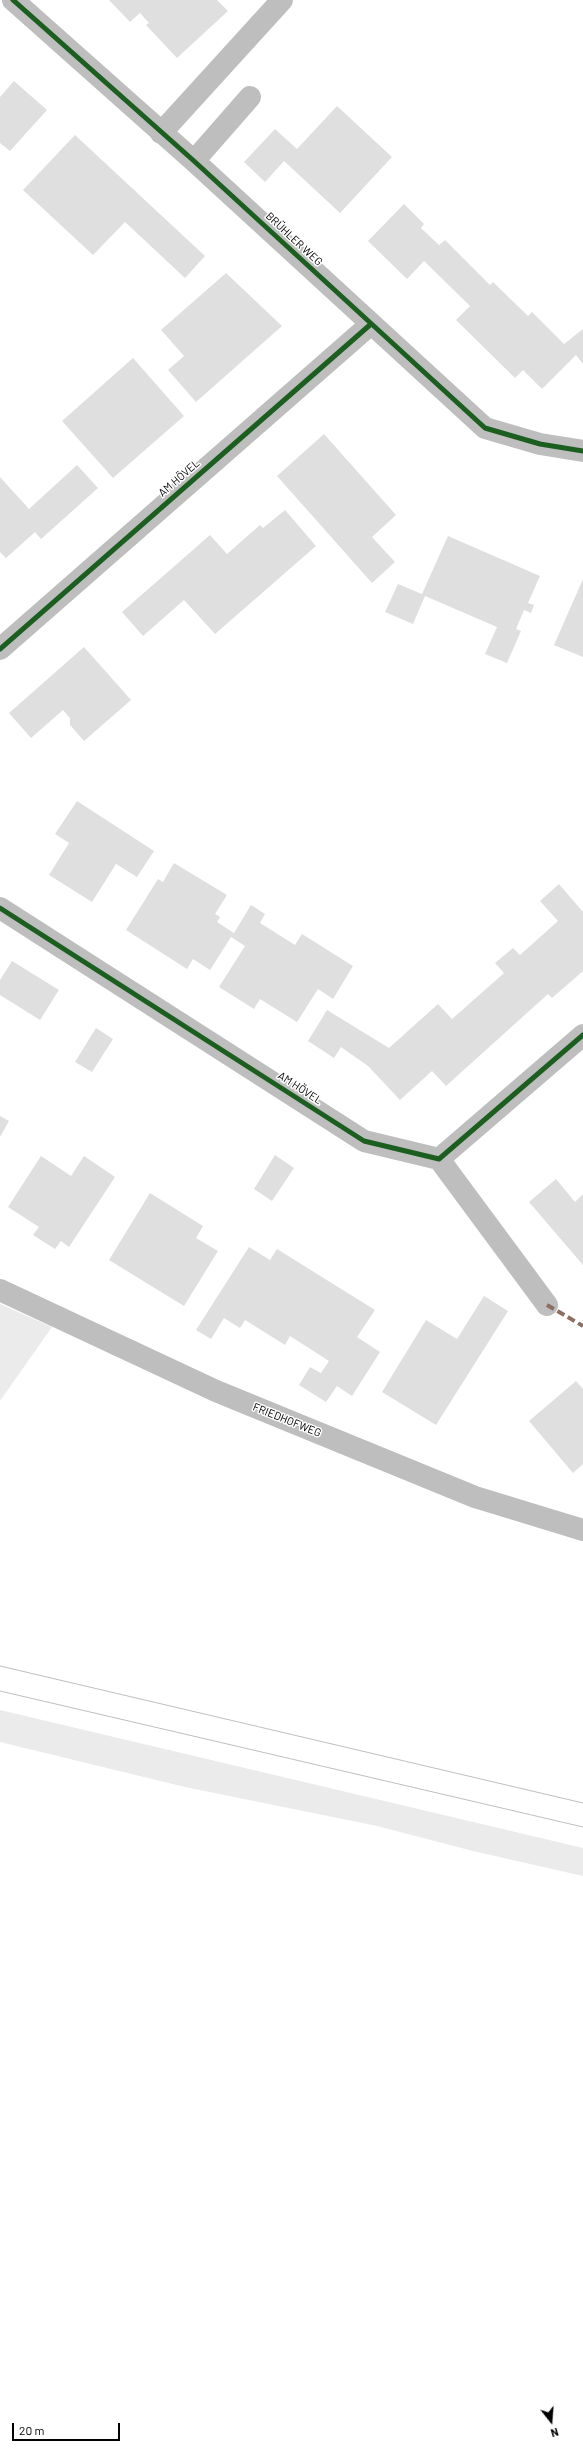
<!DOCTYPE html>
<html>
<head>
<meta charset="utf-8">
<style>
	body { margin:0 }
	#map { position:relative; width:583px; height:2453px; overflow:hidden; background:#fff; font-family:Barlow,sans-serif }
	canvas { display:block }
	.north { position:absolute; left:531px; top:2401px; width:40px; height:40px; -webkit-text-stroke:3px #fff; paint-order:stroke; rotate:163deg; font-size:11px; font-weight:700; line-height:16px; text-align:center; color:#000 }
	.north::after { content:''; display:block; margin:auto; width:14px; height:18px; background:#000; clip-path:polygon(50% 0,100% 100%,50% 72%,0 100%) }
	.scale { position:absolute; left:12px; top:2423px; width:108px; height:18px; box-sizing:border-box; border:2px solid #000; border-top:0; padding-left:5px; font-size:12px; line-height:14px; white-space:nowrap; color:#000; -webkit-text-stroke:3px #fff; paint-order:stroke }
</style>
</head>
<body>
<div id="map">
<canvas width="583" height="2453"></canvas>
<div class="north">N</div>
<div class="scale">20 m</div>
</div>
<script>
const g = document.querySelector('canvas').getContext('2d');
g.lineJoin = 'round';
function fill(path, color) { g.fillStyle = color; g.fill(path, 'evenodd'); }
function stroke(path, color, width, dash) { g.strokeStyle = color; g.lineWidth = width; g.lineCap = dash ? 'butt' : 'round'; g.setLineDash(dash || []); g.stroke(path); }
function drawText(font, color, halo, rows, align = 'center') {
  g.font = font + ' Barlow,sans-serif'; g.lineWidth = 3; g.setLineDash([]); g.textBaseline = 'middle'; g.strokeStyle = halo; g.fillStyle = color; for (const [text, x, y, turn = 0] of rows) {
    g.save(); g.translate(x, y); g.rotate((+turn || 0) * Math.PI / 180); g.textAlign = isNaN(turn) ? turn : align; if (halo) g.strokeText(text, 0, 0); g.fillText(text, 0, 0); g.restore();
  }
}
fill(new Path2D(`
	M 0,1304 L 52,1327 L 0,1401 Z
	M 0,1710 L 583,1848 L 583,1876 L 473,1851 L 377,1826 L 185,1787 L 0,1742 Z`), '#ebebeb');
fill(new Path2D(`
	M 109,0 L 217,0 L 228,11 L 177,58 L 146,25 L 149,23 L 140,13 L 130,22 Z
	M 14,81 L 47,110 L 10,151 L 0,143 L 0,97 Z
	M 337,106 L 392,157 L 340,213 L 284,161 L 265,182 L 244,162 L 275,129 L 297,149 Z
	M 75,135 L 205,256 L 185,278 L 125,222 L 93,255 L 23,190 Z
	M 404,204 L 424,224 L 421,228 L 439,245 L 445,240 L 490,285 L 493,282 L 528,316 L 532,312 L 564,344 L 583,329 L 583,364 L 576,355 L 542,389 L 523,370 L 515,378 L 456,320 L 470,306 L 424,261 L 407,279 L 368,241 Z
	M 226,273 L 282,326 L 196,402 L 168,370 L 184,356 L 161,330 Z
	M 133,358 L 184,416 L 113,478 L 62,421 Z
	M 324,434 L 396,515 L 372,537 L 395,562 L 372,583 L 277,476 Z
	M 77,465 L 98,488 L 41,539 L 35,532 L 6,558 L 0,552 L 0,477 L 29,509 Z
	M 285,510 L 316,546 L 215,634 L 184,600 L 143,636 L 122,612 L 210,535 L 227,554 L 260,525 L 263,528 Z
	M 448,536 L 540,576 L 528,603 L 534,605 L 531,613 L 524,610 L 516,629 L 521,631 L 507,663 L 485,654 L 497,627 L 425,596 L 413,624 L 385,612 L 398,584 L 422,594 Z
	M 583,579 L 583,657 L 554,645 Z
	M 84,647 L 131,700 L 84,741 L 70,725 L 70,718 L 63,710 L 31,738 L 9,713 Z
	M 77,801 L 154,851 L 137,877 L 116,864 L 92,902 L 49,875 L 69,843 L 55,834 Z
	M 174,863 L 227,895 L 215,914 L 220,917 L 217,922 L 234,933 L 251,905 L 265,914 L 260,923 L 295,945 L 302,934 L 353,966 L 333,999 L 318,989 L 297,1022 L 260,999 L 254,1009 L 219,987 L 245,946 L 231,937 L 210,970 L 193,959 L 187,969 L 126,930 L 158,879 L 163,882 Z
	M 559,884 L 583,912 L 583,971 L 552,998 L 548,994 L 446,1086 L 432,1071 L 400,1100 L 368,1066 L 341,1047 L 334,1058 L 308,1041 L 327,1010 L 389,1048 L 438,1004 L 452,1019 L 504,973 L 495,963 L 513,948 L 520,955 L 558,921 L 540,901 Z
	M 12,961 L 59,990 L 40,1020 L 0,995 L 0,980 Z
	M 96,1028 L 113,1039 L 92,1072 L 75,1062 Z
	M 0,1116 L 9,1121 L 0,1137 Z
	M 275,1155 L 294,1168 L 272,1201 L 254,1189 Z
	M 41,1156 L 71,1176 L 84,1156 L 115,1177 L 69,1247 L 61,1241 L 55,1249 L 33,1235 L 39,1227 L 8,1207 Z
	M 556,1179 L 575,1202 L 583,1194 L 583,1265 L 529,1202 Z
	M 150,1193 L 203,1226 L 196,1238 L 218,1251 L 184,1306 L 109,1260 Z
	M 249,1247 L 270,1260 L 277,1249 L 375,1310 L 357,1337 L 380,1352 L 352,1396 L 337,1386 L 326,1402 L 299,1385 L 310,1367 L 321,1373 L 329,1361 L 290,1336 L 285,1345 L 245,1320 L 240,1328 L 224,1318 L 211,1339 L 196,1330 Z
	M 484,1296 L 508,1311 L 436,1425 L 382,1392 L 426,1320 L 457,1339 Z
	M 576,1381 L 583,1389 L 583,1464 L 573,1473 L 529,1421 Z`), '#dfdfdf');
stroke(new Path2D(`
	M 13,0 L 194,161 L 485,428 L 540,444 L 583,451
	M 161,133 L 282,0
	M 194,161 L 250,97
	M 0,649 L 371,324
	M 0,908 L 364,1141 L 439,1159 L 583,1035
	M 439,1159 L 547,1305
	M 0,1290 L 216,1391 L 475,1497 L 583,1530`), '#bebebe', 22);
stroke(new Path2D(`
	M 0,1666 L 583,1803
	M 0,1691 L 583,1827`), '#bebebe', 1);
stroke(new Path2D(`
	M 547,1305 L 583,1326`), '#8d6e63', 4, [8, 4]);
stroke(new Path2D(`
	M 13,0 L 194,161 L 485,428 L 540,444 L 583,451
	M 0,649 L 371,324
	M 0,908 L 364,1141 L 439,1159 L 583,1035`), '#1b5e20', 5);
drawText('11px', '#000', '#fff', [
	["BRÜHLER WEG",294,239,43],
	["AM HÖVEL",179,478,-41],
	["AM HÖVEL",300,1088,33],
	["FRIEDHOFWEG",287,1420,22]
]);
</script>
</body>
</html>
